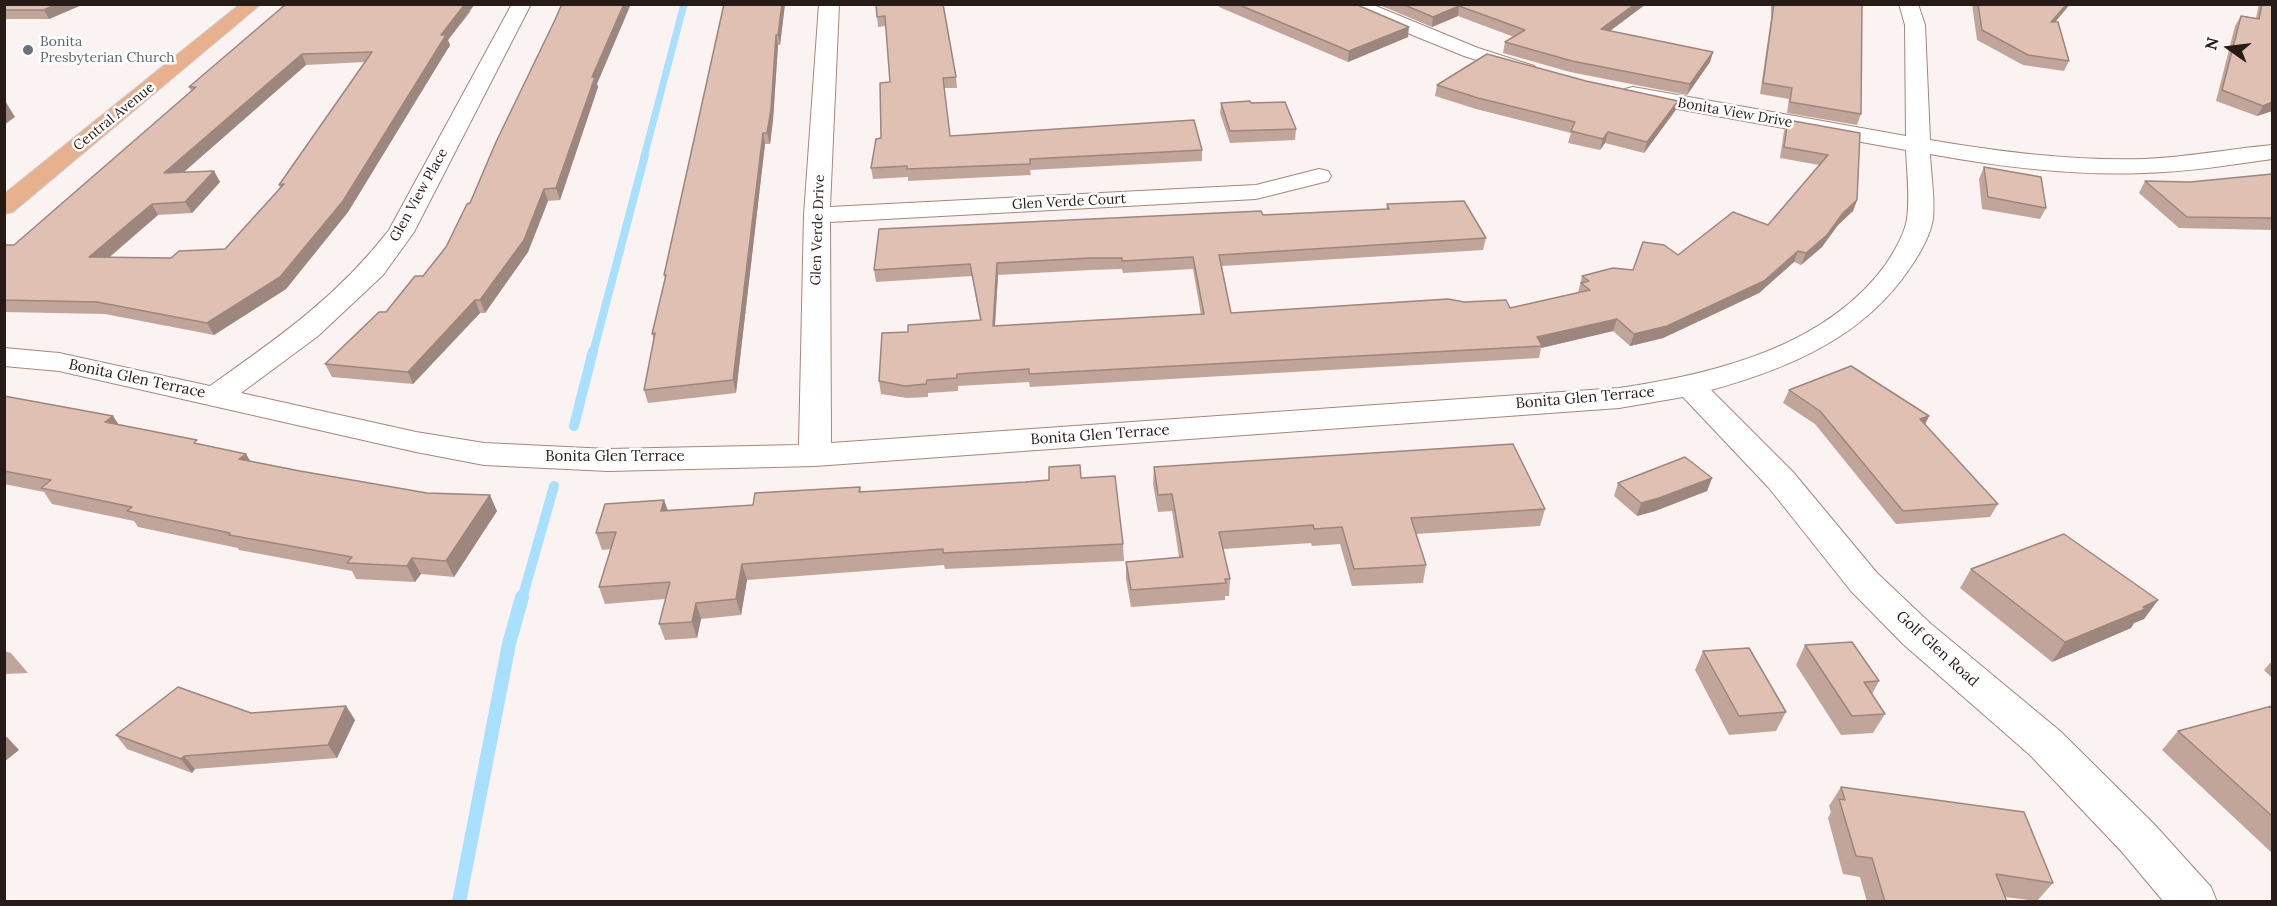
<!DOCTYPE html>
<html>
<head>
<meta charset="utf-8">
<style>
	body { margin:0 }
	#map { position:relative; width:2277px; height:906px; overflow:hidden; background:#faf3f1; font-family:Lora,serif }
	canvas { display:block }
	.frame { position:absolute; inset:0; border:6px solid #271b17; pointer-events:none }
	.north { position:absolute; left:2199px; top:18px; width:60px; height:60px; -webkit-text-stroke:4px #fff; paint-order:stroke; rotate:284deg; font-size:16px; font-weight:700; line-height:24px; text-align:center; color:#271b17 }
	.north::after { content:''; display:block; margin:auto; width:21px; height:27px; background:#271b17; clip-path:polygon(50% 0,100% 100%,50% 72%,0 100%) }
</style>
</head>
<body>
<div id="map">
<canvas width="2277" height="906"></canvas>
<div class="frame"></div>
<div class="north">N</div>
</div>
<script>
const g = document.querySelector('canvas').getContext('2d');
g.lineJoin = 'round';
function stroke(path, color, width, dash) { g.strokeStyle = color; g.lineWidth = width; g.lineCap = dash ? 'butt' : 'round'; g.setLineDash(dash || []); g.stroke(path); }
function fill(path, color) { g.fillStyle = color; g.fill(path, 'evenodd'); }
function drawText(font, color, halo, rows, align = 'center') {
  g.font = font + ' Lora,serif'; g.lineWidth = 5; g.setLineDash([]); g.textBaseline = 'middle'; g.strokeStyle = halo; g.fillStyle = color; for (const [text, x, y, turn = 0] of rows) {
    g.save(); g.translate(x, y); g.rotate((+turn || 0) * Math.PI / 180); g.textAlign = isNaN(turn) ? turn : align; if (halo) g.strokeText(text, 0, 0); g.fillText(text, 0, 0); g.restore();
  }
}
stroke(new Path2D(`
	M 644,157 L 684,4`), '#a9dfff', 7);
stroke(new Path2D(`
	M 593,353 L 645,155`), '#a9dfff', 8);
stroke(new Path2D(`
	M 574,426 L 593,351
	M 522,599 L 554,486`), '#a9dfff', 10);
stroke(new Path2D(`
	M 459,902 L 509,644 L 522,597`), '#a9dfff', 14);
const minor = new Path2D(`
	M 512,4 L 531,4 L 414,232 L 383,275 L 318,336 L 241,393 L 416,432 L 484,443 L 608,449 L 799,445 L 804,215 L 819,4 L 839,4 L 830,207 L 1256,185 L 1319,169 L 1328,171 L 1331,176 L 1328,181 L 1256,199 L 830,222 L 831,443 L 1619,388 C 1714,374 1826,347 1886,264 C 1894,252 1905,233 1907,219 C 1910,197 1907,172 1906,150 L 1633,101 L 1625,99 L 1622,94 L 1625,89 L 1633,87 L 1906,136 L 1905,25 L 1899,4 L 1918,4 L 1925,25 L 1930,140 C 2001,152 2072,161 2145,159 C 2188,157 2230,149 2272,145 L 2272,159 C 2230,165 2187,172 2144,173 C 2072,176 2001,167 1930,154 C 1931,175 1935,198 1933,218 C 1931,235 1919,255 1910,268 C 1864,337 1788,369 1711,390 L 1793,472 L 1877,573 L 1931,624 L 2060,731 L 2154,824 L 2211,887 L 2217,902 L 2164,902 L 2122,852 L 2030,755 L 1903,644 L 1851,591 L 1769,488 L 1683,397 L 1619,408 L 815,466 L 608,471 L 484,465 L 416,452 L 59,371 L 4,366 L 4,348 L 59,353 L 210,386 C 278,338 337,297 389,230 Z
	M 1344,4 L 1371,4 L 1478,48 L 1534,66 L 1538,70 L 1534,74 L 1527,76 L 1464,56 L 1346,8 Z`);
const major = new Path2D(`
	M 240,4 L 261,4 L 13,212 L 4,214 L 4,194 Z`);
stroke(minor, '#a5877b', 2);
stroke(major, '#d4d1d1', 2);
fill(minor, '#fff');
fill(major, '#e7b190');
fill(new Path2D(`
	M 4,4 L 84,4 L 49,19 L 4,19 Z
	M 286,4 L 471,11 L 448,40 L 450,45 L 348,212 L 286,289 L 214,335 L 105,314 L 4,312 L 4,245 L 14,245 L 191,91 L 189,87 ZM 365,62 L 279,185 L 280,188 L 225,249 L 171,258 L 110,257 L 158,215 L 192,213 L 220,182 L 214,171 L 184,172 L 306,65 Z
	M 724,4 L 785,4 L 780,45 L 778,45 L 773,120 L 770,144 L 765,144 L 736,393 L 648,403 L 644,390 L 654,340 L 652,334 L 665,279 L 664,275 Z
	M 876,4 L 956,77 L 957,88 L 944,88 L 950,136 L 1202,150 L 1202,161 L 1030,170 L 1031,175 L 908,181 L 908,177 L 873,179 L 871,168 L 881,138 L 890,82 L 886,26 L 878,27 Z
	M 1220,4 L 1355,4 L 1408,37 L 1348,62 L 1219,7 Z
	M 1377,4 L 1646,4 L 1610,31 L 1713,52 L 1710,62 L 1687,95 L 1570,72 L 1503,53 L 1505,42 L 1514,37 L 1458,16 L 1432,27 Z
	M 1771,4 L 1861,4 L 1861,114 L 1857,125 L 1787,113 L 1789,99 L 1760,94 L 1771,18 Z
	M 1972,4 L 2070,4 L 2055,22 L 2069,61 L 2064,71 L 2023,65 L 1977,40 Z
	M 2259,4 L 2272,4 L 2272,111 L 2257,116 L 2216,101 L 2235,26 L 2241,16 L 2256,18 Z
	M 554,22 L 597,84 L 598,87 L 560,200 L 548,201 L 528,252 L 485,313 L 480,313 L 413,384 L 332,377 L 325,364 L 386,312 L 423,276 L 446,247 L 470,203 Z
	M 1586,81 L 1678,101 L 1675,111 L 1644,153 L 1605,143 L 1600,150 L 1568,143 L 1571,133 L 1476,109 L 1435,96 L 1437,85 Z
	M 1221,103 L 1251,103 L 1296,129 L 1295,140 L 1230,143 L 1220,113 Z
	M 1788,120 L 1860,133 L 1857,200 L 1853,211 L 1838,225 L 1822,247 L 1801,265 L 1794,262 L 1759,293 L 1663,338 L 1630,346 L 1613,331 L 1541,348 L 1539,358 L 1030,387 L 1029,382 L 958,386 L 958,391 L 928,393 L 928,397 L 907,398 L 881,394 L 879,381 L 908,332 L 980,320 L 972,276 L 876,282 L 874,270 L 1263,215 L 1386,210 L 1387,204 L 1486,238 L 1483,250 L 1222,266 L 1231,313 L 1464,302 L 1510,308 L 1578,293 L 1582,276 L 1633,270 L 1768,225 L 1819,165 L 1780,158 L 1784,131 ZM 1122,269 L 1123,273 L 1193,269 L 1201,315 L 995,326 L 998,275 L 1090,270 Z
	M 1984,167 L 2046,208 L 2040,219 L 1982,209 L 1979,179 Z
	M 2272,174 L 2272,230 L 2179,228 L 2139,193 L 2145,181 L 2190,182 Z
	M 1789,390 L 1929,416 L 1925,425 L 1998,504 L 1990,517 L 1896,524 L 1815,424 L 1783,403 Z
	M 4,396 L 113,416 L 119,425 L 200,445 L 246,454 L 250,461 L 497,511 L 454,577 L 421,574 L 415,582 L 356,579 L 352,571 L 239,550 L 238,548 L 138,527 L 134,521 L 52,504 L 44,492 L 4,484 Z
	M 1154,467 L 1545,509 L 1540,526 L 1416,534 L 1426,565 L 1423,583 L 1352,586 L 1340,544 L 1312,546 L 1311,543 L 1223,549 L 1230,579 L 1229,596 L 1225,596 L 1225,600 L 1131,607 L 1126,579 L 1126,562 L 1179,557 L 1172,511 L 1158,512 L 1153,484 Z
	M 1081,478 L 1123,544 L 1124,561 L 945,569 L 944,565 L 747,580 L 741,615 L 701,619 L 697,638 L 665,640 L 659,624 L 665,599 L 605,604 L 599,587 L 611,549 L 602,550 L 596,533 L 668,510 L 753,505 L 860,487 L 861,492 L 1025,482 Z
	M 1712,478 L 1707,491 L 1655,511 L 1637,516 L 1614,496 L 1618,483 Z
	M 1971,569 L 2158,600 L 2144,619 L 2134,623 L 2131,628 L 2052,662 L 1960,588 Z
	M 1805,645 L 1879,681 L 1872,694 L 1885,714 L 1873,733 L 1841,735 L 1796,665 Z
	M 4,651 L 11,653 L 28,673 L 4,674 Z
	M 1703,651 L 1786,712 L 1776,731 L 1729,735 L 1695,670 Z
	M 2270,663 L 2272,663 L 2272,678 L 2264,670 Z
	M 346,706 L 355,720 L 337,758 L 195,769 L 192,773 L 127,749 L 116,735 L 251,713 Z
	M 2272,706 L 2272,853 L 2162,750 L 2178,731 Z
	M 1841,787 L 2053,883 L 2037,901 L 2005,897 L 2007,902 L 1867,902 L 1860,877 L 1843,874 L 1828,818 L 1831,812 L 1829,806 Z`), '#c1a59a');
fill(new Path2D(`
	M 57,4 L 84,4 L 49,19 L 44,10 Z
	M 465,4 L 475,4 L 448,40 L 450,45 L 348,212 L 286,289 L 214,335 L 207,323 Z
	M 624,4 L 631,4 L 597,84 L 598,87 L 560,200 L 556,188 L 592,77 Z
	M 782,4 L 785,4 L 780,45 L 778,35 Z
	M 1635,4 L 1646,4 L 1599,39 L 1601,29 Z
	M 2067,4 L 2070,4 L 2047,32 L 2051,22 Z
	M 1459,6 L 1458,16 L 1432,27 L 1433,17 Z
	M 1409,27 L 1408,37 L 1348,62 L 1349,51 Z
	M 776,35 L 778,45 L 773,120 L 770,144 L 767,133 Z
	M 1713,52 L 1710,62 L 1687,95 L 1690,84 Z
	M 302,54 L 306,65 L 170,184 L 164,173 Z
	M 4,99 L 15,117 L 4,125 Z
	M 1678,101 L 1675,111 L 1644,153 L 1647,142 Z
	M 2272,102 L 2272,111 L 2257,116 L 2263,106 Z
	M 1608,132 L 1605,143 L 1600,150 L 1603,139 Z
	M 763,133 L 765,144 L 736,393 L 733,380 Z
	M 214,171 L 220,182 L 192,213 L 185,202 Z
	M 544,189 L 548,201 L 528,252 L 485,313 L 480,300 Z
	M 1857,200 L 1853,211 L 1838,225 L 1822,247 L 1801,265 L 1806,253 L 1843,213 Z
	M 152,204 L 158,215 L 96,268 L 89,257 Z
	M 1798,251 L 1794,262 L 1759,293 L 1663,338 L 1630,346 L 1634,334 Z
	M 997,263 L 998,275 L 994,338 L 993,326 Z
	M 475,300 L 480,313 L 413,384 L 408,372 Z
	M 1617,319 L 1613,331 L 1541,348 L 1542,346 L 1537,337 Z
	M 113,416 L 123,432 L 105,422 Z
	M 1929,416 L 1923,428 L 1920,419 Z
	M 246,454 L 255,469 L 239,459 Z
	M 1712,478 L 1707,491 L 1655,511 L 1637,516 L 1641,503 Z
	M 490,495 L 497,511 L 454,577 L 446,561 Z
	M 664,500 L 670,516 L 661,511 Z
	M 412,558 L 421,574 L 415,582 L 407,566 Z
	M 742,564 L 747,580 L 741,615 L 736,599 Z
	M 2158,600 L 2144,619 L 2134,623 L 2131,628 L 2052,662 L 2065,642 Z
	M 696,603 L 701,619 L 697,638 L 692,622 Z
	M 346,706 L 355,720 L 337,758 L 328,745 Z
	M 7,737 L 19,750 L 4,762 L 4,738 Z
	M 184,756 L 195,769 L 192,773 L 181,759 Z`), '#9d867d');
const building = new Path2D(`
	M 4,4 L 57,4 L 44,10 L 4,10 Z
	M 286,4 L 465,4 L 441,35 L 446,35 L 343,201 L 280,277 L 207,323 L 97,302 L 4,300 L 4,245 L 14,245 L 196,87 L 189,87 ZM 372,52 L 279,185 L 284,184 L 225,249 L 179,251 L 171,258 L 89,257 L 152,204 L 185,202 L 214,171 L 164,173 L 302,54 Z
	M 562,4 L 624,4 L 592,77 L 595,77 L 556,188 L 544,189 L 524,240 L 480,300 L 475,300 L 408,372 L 325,364 L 379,312 L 386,312 L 415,276 L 423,276 L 446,247 L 467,204 L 470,203 L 496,142 L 554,22 Z
	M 724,4 L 782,4 L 778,35 L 776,35 L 771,109 L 767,133 L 763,133 L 733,380 L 644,390 L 655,333 L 652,334 L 666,275 L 664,275 Z
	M 876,4 L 943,4 L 956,77 L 943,78 L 950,136 L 1194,120 L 1202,150 L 1030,159 L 1030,164 L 907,169 L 907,166 L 871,168 L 876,139 L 881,138 L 880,83 L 890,82 L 885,16 L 877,17 Z
	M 1237,4 L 1355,4 L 1409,27 L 1349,51 Z
	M 1402,4 L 1635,4 L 1601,29 L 1713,52 L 1690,84 L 1572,61 L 1505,42 L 1525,30 L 1459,6 L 1433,17 Z
	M 1774,4 L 1861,4 L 1862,6 L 1861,114 L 1790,102 L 1792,88 L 1763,83 Z
	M 1978,4 L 2067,4 L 2051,22 L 2058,22 L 2069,61 L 2028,55 L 1982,30 Z
	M 2262,4 L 2272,4 L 2272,102 L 2263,106 L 2222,90 L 2241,16 L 2259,19 Z
	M 1487,54 L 1586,81 L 1678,101 L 1647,142 L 1608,132 L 1603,139 L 1571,131 L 1575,122 L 1478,98 L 1437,85 Z
	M 1250,101 L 1251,103 L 1285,102 L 1296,129 L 1230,131 L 1221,103 Z
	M 1788,120 L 1860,133 L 1857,200 L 1843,213 L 1827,235 L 1806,253 L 1798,251 L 1764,281 L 1667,326 L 1634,334 L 1617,319 L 1537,337 L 1542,346 L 1029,374 L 1029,369 L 957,374 L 957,378 L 927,380 L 926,384 L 905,386 L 879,381 L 882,333 L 908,332 L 908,325 L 981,320 L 970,264 L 874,270 L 879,229 L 1261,211 L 1263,215 L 1389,209 L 1387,204 L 1464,201 L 1486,238 L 1219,255 L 1231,313 L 1448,299 L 1464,302 L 1506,300 L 1510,308 L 1590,290 L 1581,283 L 1589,281 L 1582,276 L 1613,268 L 1633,270 L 1643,242 L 1664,245 L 1678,255 L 1733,212 L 1768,225 L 1828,155 L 1784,147 ZM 1193,257 L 1204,314 L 993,326 L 997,263 L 1090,258 L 1122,258 L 1122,261 Z
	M 1984,167 L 2041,177 L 2046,208 L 1988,197 Z
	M 2272,174 L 2272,218 L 2187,217 L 2145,181 L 2190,182 Z
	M 1851,366 L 1929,416 L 1920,419 L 1998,504 L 1903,511 L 1820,411 L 1789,390 Z
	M 4,396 L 113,416 L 105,422 L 197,440 L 194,443 L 246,454 L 239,459 L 300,471 L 427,493 L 490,495 L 446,561 L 412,558 L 407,566 L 347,563 L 352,557 L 229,535 L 230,533 L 127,511 L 132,507 L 41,488 L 51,480 L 4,471 Z
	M 1513,444 L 1545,509 L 1411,518 L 1426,565 L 1354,569 L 1342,527 L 1314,529 L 1313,525 L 1219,532 L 1230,579 L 1225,579 L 1226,583 L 1131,590 L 1126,562 L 1183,557 L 1172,494 L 1158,495 L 1154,467 Z
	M 1685,457 L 1712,478 L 1659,498 L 1641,503 L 1618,483 Z
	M 1080,465 L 1081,478 L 1115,476 L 1123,544 L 943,553 L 943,549 L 742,564 L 736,599 L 696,603 L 692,622 L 659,624 L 670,582 L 599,587 L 616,532 L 596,533 L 605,504 L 664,500 L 661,511 L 753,505 L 755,493 L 860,487 L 859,492 L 1025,482 L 1049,480 L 1049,467 Z
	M 2064,534 L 2158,600 L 2143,607 L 2145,609 L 2065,642 L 1971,569 Z
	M 1852,642 L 1879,681 L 1864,682 L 1885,714 L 1852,716 L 1805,645 Z
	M 1749,648 L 1786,712 L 1739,716 L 1703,651 Z
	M 178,687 L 251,713 L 346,706 L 328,745 L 184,756 L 181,759 L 116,735 Z
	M 2272,706 L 2272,816 L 2178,731 Z
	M 1841,787 L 2024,812 L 2053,883 L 1996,874 L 2007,902 L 1885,902 L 1872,858 L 1856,856 L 1839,799 L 1845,800 Z`);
fill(building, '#e0c0b3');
stroke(building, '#9d867d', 1.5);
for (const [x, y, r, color] of [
	[28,50,6,"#6b7280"]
]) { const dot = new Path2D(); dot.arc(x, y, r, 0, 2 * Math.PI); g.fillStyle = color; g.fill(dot); stroke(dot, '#fff', 2); }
drawText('14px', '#5b616d', '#fff', [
	["Bonita",40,42],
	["Presbyterian Church",40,58]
], 'left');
drawText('14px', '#271b17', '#fff', [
	["Bonita View Drive",1735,113,10],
	["Central Avenue",114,117,-39],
	["Glen View Place",419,195,-61],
	["Glen Verde Court",1069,202,-3],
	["Glen Verde Drive",818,230,-88]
]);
drawText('15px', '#271b17', '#fff', [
	["Bonita Glen Terrace",137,379,12],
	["Bonita Glen Terrace",1585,398,-5],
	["Bonita Glen Terrace",1100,435,-4],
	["Bonita Glen Terrace",615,457],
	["Golf Glen Road",1937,649,42]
]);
</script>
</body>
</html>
